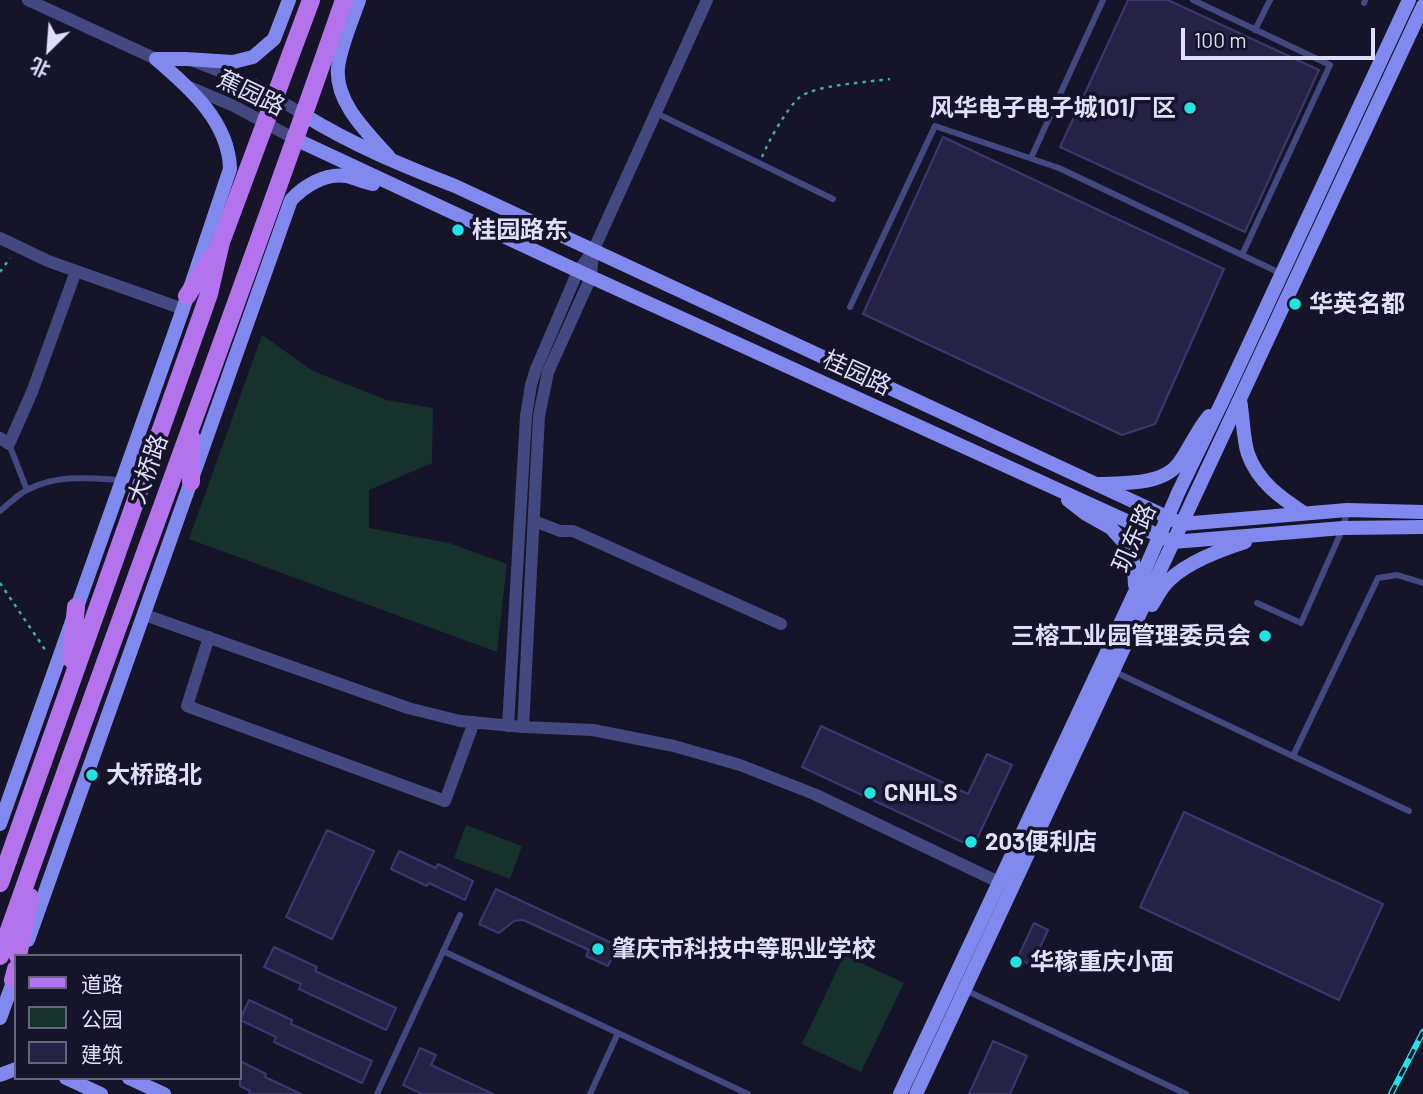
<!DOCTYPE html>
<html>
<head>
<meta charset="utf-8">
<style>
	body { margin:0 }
	#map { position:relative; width:1423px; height:1094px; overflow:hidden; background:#151428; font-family:Barlow,"Noto Sans SC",sans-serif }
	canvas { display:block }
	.legend { position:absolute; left:14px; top:954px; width:228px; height:126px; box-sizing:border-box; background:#151428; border:2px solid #66657c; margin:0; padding:9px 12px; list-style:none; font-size:21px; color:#dfdefb }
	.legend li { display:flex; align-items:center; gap:14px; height:35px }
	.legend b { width:35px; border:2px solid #66657c }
	.north { position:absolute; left:14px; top:14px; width:70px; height:70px; -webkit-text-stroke:5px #151428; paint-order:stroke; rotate:205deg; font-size:19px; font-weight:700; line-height:28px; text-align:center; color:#dfdefb }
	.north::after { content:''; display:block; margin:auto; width:24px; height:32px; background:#dfdefb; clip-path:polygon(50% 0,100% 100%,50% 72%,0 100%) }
	.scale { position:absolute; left:1181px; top:28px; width:194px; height:32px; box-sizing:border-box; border:4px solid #dfdefb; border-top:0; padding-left:9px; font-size:21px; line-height:24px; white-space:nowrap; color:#dfdefb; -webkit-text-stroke:5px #151428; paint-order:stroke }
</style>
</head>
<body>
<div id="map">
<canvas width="1423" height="1094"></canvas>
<ul class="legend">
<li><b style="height:9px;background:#b373ed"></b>道路</li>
<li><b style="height:19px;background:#17312d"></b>公园</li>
<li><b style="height:19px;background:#262246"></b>建筑</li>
</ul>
<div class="north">北</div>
<div class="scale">100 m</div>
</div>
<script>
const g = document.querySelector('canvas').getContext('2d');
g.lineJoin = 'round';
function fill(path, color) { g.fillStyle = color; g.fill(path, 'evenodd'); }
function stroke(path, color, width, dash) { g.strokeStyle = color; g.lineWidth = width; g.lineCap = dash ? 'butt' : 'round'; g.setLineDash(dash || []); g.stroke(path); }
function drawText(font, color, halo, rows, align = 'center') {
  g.font = font + ' Barlow,"Noto Sans SC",sans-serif'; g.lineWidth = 7; g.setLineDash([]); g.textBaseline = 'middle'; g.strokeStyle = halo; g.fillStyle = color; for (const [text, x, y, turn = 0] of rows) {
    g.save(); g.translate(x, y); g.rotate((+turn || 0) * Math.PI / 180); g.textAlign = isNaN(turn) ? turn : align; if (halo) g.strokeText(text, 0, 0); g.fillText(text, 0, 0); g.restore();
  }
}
fill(new Path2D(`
	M 262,335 L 313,371 L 387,400 L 433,408 L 432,463 L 369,490 L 369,528 L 449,543 L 507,564 L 497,652 L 189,539 Z
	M 466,825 L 522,846 L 510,879 L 454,858 Z
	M 844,955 L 904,983 L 861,1072 L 802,1044 Z`), '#17312d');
const building = new Path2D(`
	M 1128,0 L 1168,0 L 1319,70 L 1245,232 L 1060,147 Z
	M 943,137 L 1224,269 L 1155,424 L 1122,435 L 863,314 Z
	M 821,726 L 968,794 L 987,754 L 1012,765 L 973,847 L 802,767 Z
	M 1184,812 L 1383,904 L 1339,1000 L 1140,907 Z
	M 327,830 L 374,851 L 332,939 L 286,917 Z
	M 399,851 L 436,868 L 438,864 L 473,881 L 465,900 L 429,883 L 427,886 L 391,869 Z
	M 496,889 L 618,946 L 608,966 L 586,956 L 589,950 L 523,920 L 514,921 L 499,933 L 479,924 Z
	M 1034,923 L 1048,930 L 1032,965 L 1017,959 Z
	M 274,947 L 317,967 L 315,971 L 396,1008 L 386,1030 L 299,989 L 301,984 L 264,967 Z
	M 249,1000 L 292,1020 L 291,1024 L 372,1061 L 362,1083 L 274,1042 L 276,1037 L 240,1020 Z
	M 993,1041 L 1027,1056 L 1010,1094 L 969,1094 Z
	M 420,1048 L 436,1055 L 431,1065 L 493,1094 L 422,1094 L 403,1085 Z
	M 240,1061 L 266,1074 L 265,1077 L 301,1094 L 249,1094 L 250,1091 L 240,1086 Z`);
fill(building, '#262246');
stroke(building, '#3c376f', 2);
stroke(new Path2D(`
	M 762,157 C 769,140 787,108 800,97 C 815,85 869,82 890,79
	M 0,272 L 10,258
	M 0,583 L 46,651`), '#40ad9c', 2.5, [3.5, 5]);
stroke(new Path2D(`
	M 1193,0 L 1330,65 L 1242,255
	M 1364,3 L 1365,0
	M 1255,30 L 1270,0
	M 656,113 L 833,199
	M 1031,158 L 1103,0
	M 850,307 L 935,126 L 1059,168 L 1282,274
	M 9,444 L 27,490
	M 0,511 C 9,504 17,495 27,490 C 56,474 90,478 121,480
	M 1257,603 L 1301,623 L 1343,528 L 1347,511
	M 1113,671 L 1409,811
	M 1293,756 L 1378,578 L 1397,575 L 1423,583
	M 443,951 L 748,1094
	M 963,989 L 1186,1094
	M 377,1094 L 460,915
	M 590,1094 L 618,1033`), '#444881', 6);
stroke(new Path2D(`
	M 28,0 L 156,59
	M 193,61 L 255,85 L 304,115
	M 187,86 L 234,106 L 295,139
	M 0,238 L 48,261 L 183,309
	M 0,438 L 9,444 L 32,392 L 76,271
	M 534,521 L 560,531 L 573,531 L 781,624
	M 145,615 L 408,708 L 460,721 L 523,727 L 593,730 L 674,746 L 740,765 L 814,794 L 1005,885
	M 209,637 L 187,706 L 445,801 L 474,722
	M 508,726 L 526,416 L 531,385 L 536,369 L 578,271 L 593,251 L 707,0
	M 523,727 L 539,416 L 548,372 L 591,277 L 593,251`), '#444881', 12);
stroke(new Path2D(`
	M 359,0 C 352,21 340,47 338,68 C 335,103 368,133 389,157
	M 156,59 L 186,59 L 233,62 L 253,57 L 274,39 L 289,0
	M 304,115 C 353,145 401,165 455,186 L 1182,524 L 1347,510 L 1423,512
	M 295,139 L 591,277 L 1173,542 L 1343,528 L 1423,527
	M 1240,400 C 1243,416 1243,439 1248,454 C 1258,482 1281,498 1304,513
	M 1100,484 C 1125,483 1163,485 1179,463 C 1190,448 1197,430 1209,416
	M 1068,500 L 1086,514 L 1111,528 L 1130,549 L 1134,567 L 1135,585
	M 1152,605 C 1156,599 1159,592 1164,586 C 1180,565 1220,550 1245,542
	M 0,824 L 183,309 L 230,169 C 229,122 190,88 156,59
	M 28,940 L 291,200 C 304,186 325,173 346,176 C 355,178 364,182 373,184
	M 0,1018 L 16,974
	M 0,1075 L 16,1069
	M 66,1078 L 101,1094
	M 129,1078 L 164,1094
	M 900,1094 L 1136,590 L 1178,493 L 1223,400 L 1409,0
	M 916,1094 L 1423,6`), '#8189ef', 14);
stroke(new Path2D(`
	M 187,296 L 214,254
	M 191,482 L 191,437
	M 71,659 L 76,607
	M 0,883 L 209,294 L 221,242 L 311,0
	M 0,956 C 112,636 233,320 344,0
	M 18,956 L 30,897
	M 13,980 L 16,969`), '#b373ed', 18);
const rail = new Path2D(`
	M 1391,1094 L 1423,1032`);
stroke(rail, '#22e3e3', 6);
stroke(rail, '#151428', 3.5, [10]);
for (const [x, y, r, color] of [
	[1190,108,7,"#22e3e3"],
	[458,230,7,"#22e3e3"],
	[1295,304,7,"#22e3e3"],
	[1265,636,7,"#22e3e3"],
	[92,775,7,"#22e3e3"],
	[870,793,7,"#22e3e3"],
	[971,842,7,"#22e3e3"],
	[598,949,7,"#22e3e3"],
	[1016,962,7,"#22e3e3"]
]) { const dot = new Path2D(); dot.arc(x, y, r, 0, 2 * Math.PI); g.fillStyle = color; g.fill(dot); stroke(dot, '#151428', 2.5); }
drawText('24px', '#dfdefb', '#151428', [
	["蕉园路",251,93,26],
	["桂园路",857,373,25],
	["大桥路",148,469,-70],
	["玑东路",1134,538,-66]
]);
drawText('bold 24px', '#dfdefb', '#151428', [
	["风华电子电子城101厂区",1176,108,"right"],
	["桂园路东",472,230],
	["华英名都",1309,304],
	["三榕工业园管理委员会",1251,636,"right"],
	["大桥路北",106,775],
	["CNHLS",884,793],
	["203便利店",985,842],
	["肇庆市科技中等职业学校",612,949],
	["华稼重庆小面",1030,962]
], 'left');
</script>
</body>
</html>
